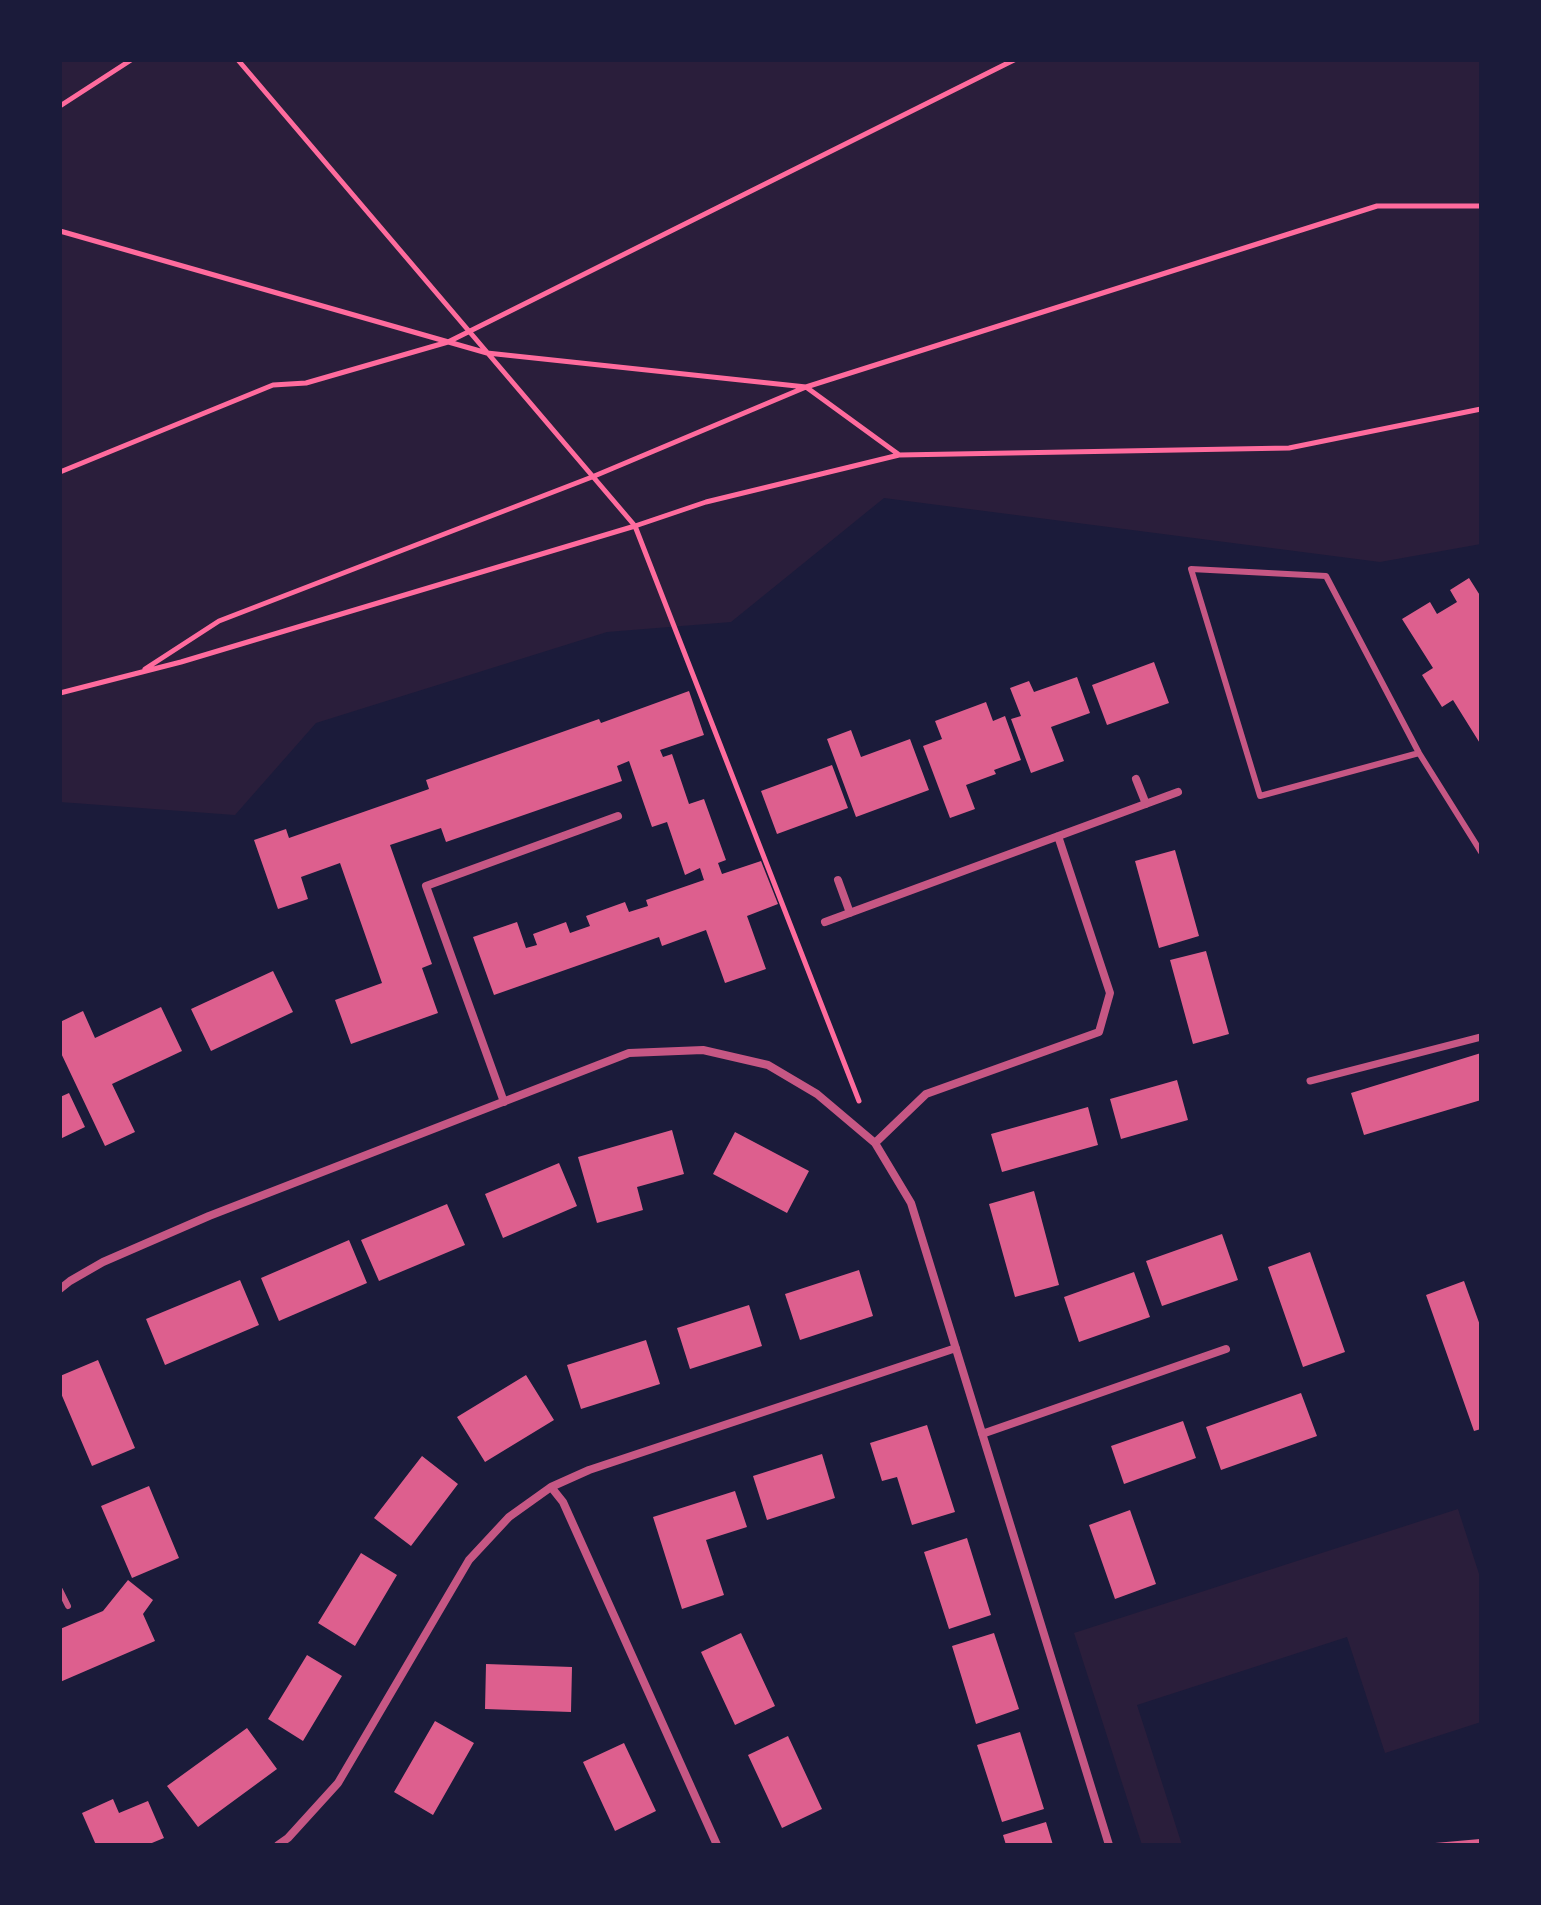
<!DOCTYPE html>
<html>
<head>
<meta charset="utf-8">
<style>
	body { margin:0 }
	#map { position:relative; width:1541px; height:1905px; overflow:hidden; background:#1b1b3a; font-family:"Space Grotesk",sans-serif }
	canvas { display:block }
	.frame { position:absolute; inset:0; border:62px solid #1b1b3a; pointer-events:none }
</style>
</head>
<body>
<div id="map">
<canvas width="1541" height="1905"></canvas>
<div class="frame"></div>
</div>
<script>
const g = document.querySelector('canvas').getContext('2d');
g.lineJoin = 'round';
function fill(path, color) { g.fillStyle = color; g.fill(path, 'evenodd'); }
function stroke(path, color, width, dash) { g.strokeStyle = color; g.lineWidth = width; g.lineCap = dash ? 'butt' : 'round'; g.setLineDash(dash || []); g.stroke(path); }
fill(new Path2D(`
	M 60,60 L 1481,60 L 1481,544 L 1380,562 L 884,498 L 731,622 L 607,632 L 316,723 L 235,815 L 60,802 Z
	M 1458,1509 L 1481,1580 L 1481,1722 L 1385,1753 L 1347,1637 L 1137,1705 L 1182,1845 L 1142,1845 L 1074,1633 Z`), '#2a1e3b');
fill(new Path2D(`
	M 1469,578 L 1481,597 L 1481,745 L 1453,700 L 1442,707 L 1422,675 L 1433,668 L 1402,619 L 1430,602 L 1437,614 L 1457,602 L 1450,590 Z
	M 1154,662 L 1169,703 L 1107,725 L 1092,685 Z
	M 1077,677 L 1090,713 L 1051,727 L 1064,761 L 1031,773 L 1011,719 L 1021,716 L 1010,688 L 1029,681 L 1034,692 Z
	M 689,691 L 704,735 L 660,750 L 663,757 L 672,754 L 689,804 L 704,799 L 726,860 L 718,863 L 722,874 L 761,861 L 778,904 L 747,916 L 766,969 L 725,983 L 706,930 L 662,946 L 659,937 L 494,995 L 473,937 L 517,922 L 526,948 L 537,945 L 533,934 L 566,922 L 570,933 L 590,926 L 586,916 L 625,902 L 629,912 L 648,906 L 646,900 L 704,880 L 700,868 L 685,875 L 667,822 L 652,827 L 629,761 L 617,766 L 622,781 L 446,842 L 441,828 L 390,845 L 432,964 L 422,968 L 438,1013 L 351,1044 L 335,1000 L 382,983 L 340,863 L 301,877 L 308,899 L 278,909 L 254,840 L 286,829 L 289,838 L 429,789 L 426,780 L 599,719 L 601,723 Z
	M 986,702 L 993,721 L 1005,716 L 1021,760 L 994,770 L 996,774 L 966,785 L 975,809 L 950,818 L 923,746 L 942,739 L 935,721 Z
	M 851,730 L 861,757 L 910,739 L 929,790 L 856,817 L 827,739 Z
	M 832,765 L 848,808 L 777,834 L 761,791 Z
	M 1175,850 L 1199,936 L 1159,948 L 1135,861 Z
	M 1206,951 L 1229,1034 L 1193,1044 L 1170,960 Z
	M 273,971 L 293,1012 L 211,1051 L 191,1009 Z
	M 161,1007 L 182,1051 L 112,1084 L 135,1132 L 105,1146 L 60,1051 L 60,1022 L 83,1011 L 95,1038 Z
	M 1481,1053 L 1481,1100 L 1364,1135 L 1351,1093 Z
	M 1177,1080 L 1188,1120 L 1121,1139 L 1110,1099 Z
	M 69,1093 L 85,1127 L 60,1139 L 60,1097 Z
	M 1088,1107 L 1098,1145 L 1002,1172 L 991,1134 Z
	M 672,1130 L 684,1174 L 637,1187 L 643,1210 L 597,1223 L 578,1157 Z
	M 735,1132 L 809,1171 L 787,1213 L 713,1174 Z
	M 559,1163 L 577,1206 L 503,1238 L 485,1194 Z
	M 1034,1191 L 1059,1285 L 1015,1297 L 989,1204 Z
	M 447,1204 L 465,1245 L 379,1281 L 361,1240 Z
	M 1222,1234 L 1238,1280 L 1162,1306 L 1146,1261 Z
	M 349,1240 L 367,1283 L 279,1321 L 261,1278 Z
	M 1310,1252 L 1345,1352 L 1303,1367 L 1268,1267 Z
	M 859,1270 L 873,1316 L 800,1340 L 785,1294 Z
	M 1134,1272 L 1150,1317 L 1079,1342 L 1064,1297 Z
	M 240,1280 L 259,1325 L 165,1365 L 146,1319 Z
	M 1464,1281 L 1481,1328 L 1481,1429 L 1474,1431 L 1426,1295 Z
	M 749,1305 L 762,1346 L 690,1369 L 677,1328 Z
	M 646,1340 L 660,1384 L 581,1409 L 567,1365 Z
	M 98,1360 L 135,1448 L 92,1466 L 60,1391 L 60,1376 Z
	M 526,1375 L 554,1420 L 485,1462 L 457,1417 Z
	M 1301,1393 L 1317,1436 L 1221,1470 L 1206,1427 Z
	M 1183,1421 L 1196,1458 L 1124,1484 L 1111,1446 Z
	M 927,1425 L 955,1512 L 912,1525 L 897,1477 L 882,1481 L 870,1443 Z
	M 822,1454 L 835,1498 L 767,1520 L 753,1476 Z
	M 422,1456 L 458,1484 L 411,1546 L 374,1518 Z
	M 149,1486 L 179,1558 L 132,1578 L 101,1506 Z
	M 735,1491 L 747,1527 L 706,1540 L 724,1595 L 682,1609 L 653,1517 Z
	M 1130,1510 L 1156,1584 L 1115,1599 L 1089,1525 Z
	M 967,1538 L 991,1615 L 949,1629 L 924,1552 Z
	M 361,1553 L 397,1575 L 355,1646 L 318,1623 Z
	M 128,1580 L 153,1600 L 143,1614 L 155,1641 L 60,1682 L 60,1629 L 103,1611 Z
	M 741,1633 L 775,1706 L 735,1725 L 701,1652 Z
	M 994,1633 L 1019,1709 L 976,1724 L 952,1646 Z
	M 307,1655 L 342,1676 L 303,1741 L 268,1719 Z
	M 486,1664 L 572,1667 L 571,1712 L 485,1709 Z
	M 435,1721 L 474,1743 L 433,1815 L 394,1792 Z
	M 247,1728 L 277,1769 L 198,1827 L 167,1786 Z
	M 1020,1732 L 1044,1809 L 1002,1822 L 977,1745 Z
	M 788,1736 L 822,1809 L 782,1828 L 748,1755 Z
	M 624,1743 L 656,1811 L 615,1831 L 583,1762 Z
	M 113,1799 L 119,1813 L 148,1801 L 164,1838 L 147,1845 L 96,1845 L 82,1813 Z
	M 1046,1822 L 1053,1845 L 1006,1845 L 1003,1835 Z
	M 1480,1839 L 1480,1845 L 1435,1845 L 1435,1843 Z`), '#dd5f8e');
stroke(new Path2D(`
	M 238,60 L 635,526 L 859,1101
	M 60,106 L 131,60
	M 60,231 L 487,353 L 806,387 L 898,454
	M 60,472 L 273,385 L 306,383 L 448,342 L 1014,60
	M 145,669 L 219,621 L 592,477 L 806,387 L 1377,206 L 1481,206
	M 60,693 L 181,662 L 635,526 L 706,502 L 899,455 L 1289,448 L 1481,409`), '#ff6b9d', 5);
stroke(new Path2D(`
	M 1419,753 L 1260,796 L 1191,569 L 1326,576 L 1419,753 L 1481,852
	M 60,1590 L 68,1606`), '#c65784', 6);
stroke(new Path2D(`
	M 1310,1081 L 1481,1037`), '#c65784', 7);
stroke(new Path2D(`
	M 1136,779 L 1146,804
	M 838,880 L 850,913
	M 825,922 L 1178,792
	M 504,1102 L 426,886 L 618,816
	M 875,1143 L 926,1094 L 1099,1032 L 1110,993 L 1058,836
	M 60,1289 L 70,1281 L 103,1262 L 209,1216 L 629,1053 L 703,1050 L 768,1065 L 817,1094 L 875,1143 L 911,1203 L 1109,1845
	M 982,1434 L 1226,1349
	M 551,1487 L 563,1502 L 717,1845
	M 278,1845 L 288,1838 L 338,1783 L 469,1560 L 509,1517 L 551,1487 L 589,1470 L 956,1348`), '#c65784', 8);
</script>
</body>
</html>
